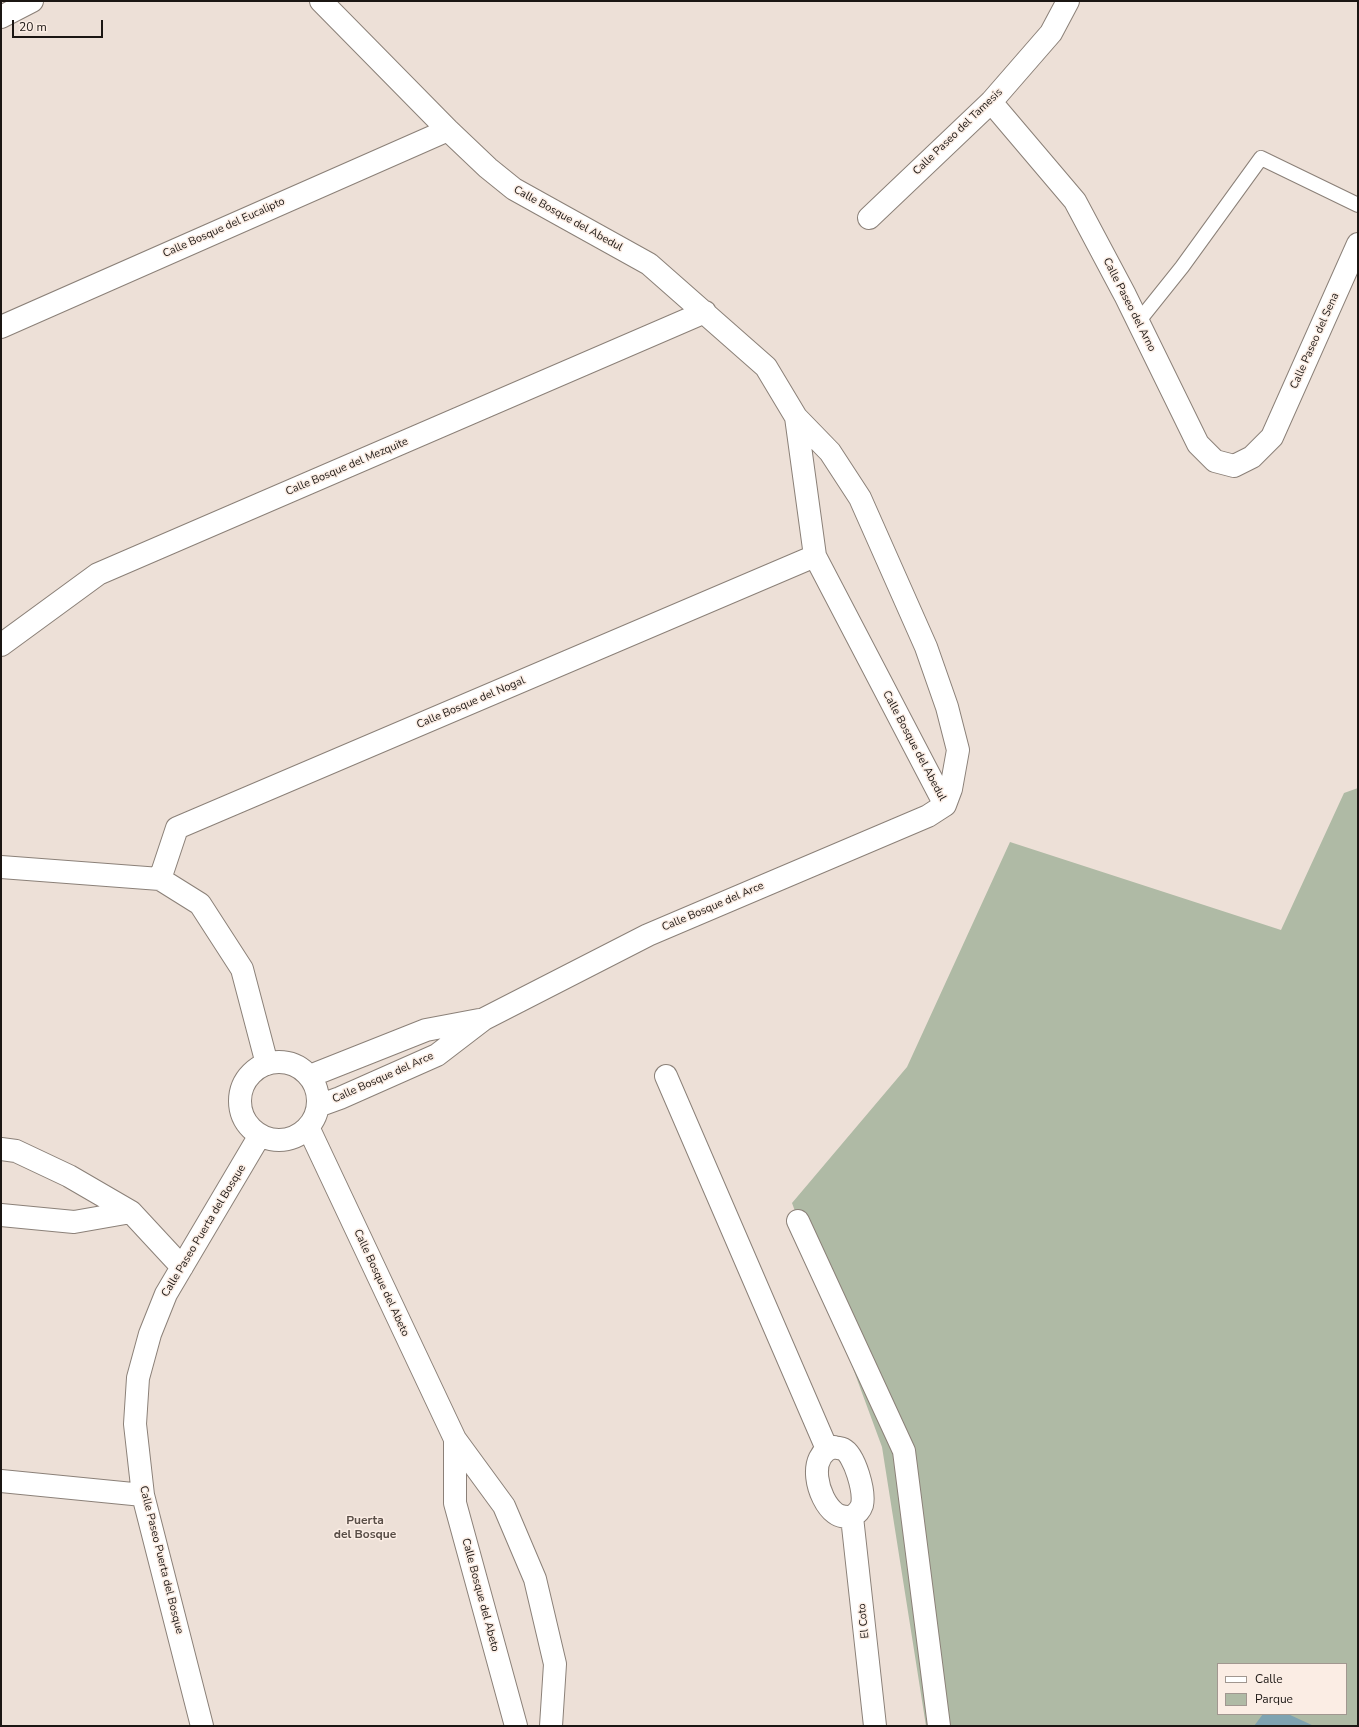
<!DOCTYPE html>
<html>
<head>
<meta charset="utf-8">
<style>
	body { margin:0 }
	#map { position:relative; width:1359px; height:1727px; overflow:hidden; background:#ede0d7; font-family:"Nunito Sans",sans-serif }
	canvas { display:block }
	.frame { position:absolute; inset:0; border:2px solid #1b1613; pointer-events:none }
	.legend { position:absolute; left:1217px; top:1663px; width:130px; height:52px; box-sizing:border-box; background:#fbede4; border:1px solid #a19790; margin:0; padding:5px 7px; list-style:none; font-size:12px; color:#1b1613 }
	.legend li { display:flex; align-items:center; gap:8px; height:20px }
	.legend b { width:20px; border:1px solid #a19790 }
	.scale { position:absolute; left:12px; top:20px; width:91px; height:18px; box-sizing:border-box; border:2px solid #1b1613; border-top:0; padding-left:5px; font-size:12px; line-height:14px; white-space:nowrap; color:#1b1613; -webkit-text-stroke:3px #fbede4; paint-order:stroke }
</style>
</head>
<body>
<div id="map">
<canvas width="1359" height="1727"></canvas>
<div class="frame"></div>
<ul class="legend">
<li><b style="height:5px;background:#fff"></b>Calle</li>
<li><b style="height:11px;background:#afbaa5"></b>Parque</li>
</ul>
<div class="scale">20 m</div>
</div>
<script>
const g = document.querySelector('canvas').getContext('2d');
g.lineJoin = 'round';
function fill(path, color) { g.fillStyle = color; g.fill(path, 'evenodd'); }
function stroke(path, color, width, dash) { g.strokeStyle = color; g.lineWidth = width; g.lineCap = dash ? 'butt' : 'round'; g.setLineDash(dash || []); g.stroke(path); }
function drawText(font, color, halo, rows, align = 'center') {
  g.font = font + ' "Nunito Sans",sans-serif'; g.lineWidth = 3; g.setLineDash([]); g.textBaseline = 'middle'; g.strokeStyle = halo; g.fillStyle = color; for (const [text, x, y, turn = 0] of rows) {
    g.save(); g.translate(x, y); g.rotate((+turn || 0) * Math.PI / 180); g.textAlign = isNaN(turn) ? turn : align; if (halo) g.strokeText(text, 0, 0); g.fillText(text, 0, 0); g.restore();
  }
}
fill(new Path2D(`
	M 1358,788 L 1358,1726 L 926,1726 L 882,1447 L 792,1203 L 907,1067 L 1010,842 L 1281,930 L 1344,793 ZM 1218,1664 L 1346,1664 L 1346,1714 L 1218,1714 Z`), '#afbaa5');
fill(new Path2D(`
	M 1263,1714 L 1288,1714 L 1314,1726 L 1254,1726 Z`), '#7fa3b1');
const lane = new Path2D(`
	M 1138,322 L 1182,267 L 1261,158 L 1358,205`);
const street = new Path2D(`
	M 321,1 L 448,130 L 488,168 L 514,189 L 649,264 L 766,367 L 796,417 L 830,452 L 860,498 L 926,647 L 947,707 L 958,750 L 951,789 L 945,805
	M 1,17 L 32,1
	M 991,102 L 1075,201 L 1125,295 L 1198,444 L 1215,461 L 1234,466 L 1252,457 L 1272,437 L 1358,244
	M 869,218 L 991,102 L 1051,33 L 1068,1
	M 1,327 L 448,130
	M 796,417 L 815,556 L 945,805
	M 1,645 L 98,574 L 705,312
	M 1,867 L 160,879 L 200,904 L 242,969 L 267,1064
	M 160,879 L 177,828 L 815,556
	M240 1101a39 39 0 1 1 78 0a39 39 0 1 1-78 0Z
	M 310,1076 L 426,1030 L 479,1020
	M 666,1076 L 827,1449
	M 318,1106 L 340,1098 L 437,1055 L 484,1019 L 648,935 L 928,816 L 945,805
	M 308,1127 L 455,1439 L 504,1506 L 535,1579 L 555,1664 L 551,1726
	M 1,1149 L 16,1151 L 69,1176 L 131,1212 L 182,1267
	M 1,1215 L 74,1222 L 131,1212
	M 798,1221 L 904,1451 L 939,1726
	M 455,1439 L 455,1503 L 516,1726
	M 834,1447 C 836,1448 841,1448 843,1449 C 855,1455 865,1492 862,1505 C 860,1511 857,1513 852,1517 C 846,1517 840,1517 835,1513 C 817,1499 806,1454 834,1447 Z
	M 1,1481 L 143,1495
	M 852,1517 L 875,1726
	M 202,1726 L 143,1495 L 135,1424 L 138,1378 L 150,1334 L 166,1294 L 260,1135`);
stroke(lane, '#8b8078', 16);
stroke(street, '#8b8078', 24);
stroke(lane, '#fff', 14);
stroke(street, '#fff', 22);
drawText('11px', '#1b1613', '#fbede4', [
	["Calle Paseo del Tamesis",958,132,-44],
	["Calle Bosque del Abedul",568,219,29],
	["Calle Bosque del Eucalipto",224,228,-24],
	["Calle Paseo del Arno",1129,305,63],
	["Calle Paseo del Sena",1315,341,-66],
	["Calle Bosque del Mezquite",347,467,-23],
	["Calle Bosque del Nogal",471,703,-23],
	["Calle Bosque del Abedul",914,746,62],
	["Calle Bosque del Arce",713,907,-23],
	["Calle Bosque del Arce",383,1078,-24],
	["Calle Paseo Puerta del Bosque",204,1231,-59],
	["Calle Bosque del Abeto",381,1283,65],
	["Calle Paseo Puerta del Bosque",161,1560,76],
	["Calle Bosque del Abeto",480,1595,75],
	["El Coto",864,1621,-96]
]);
drawText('bold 12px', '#584d46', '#fbede4', [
	["Puerta",365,1521],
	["del Bosque",365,1535]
]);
</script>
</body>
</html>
